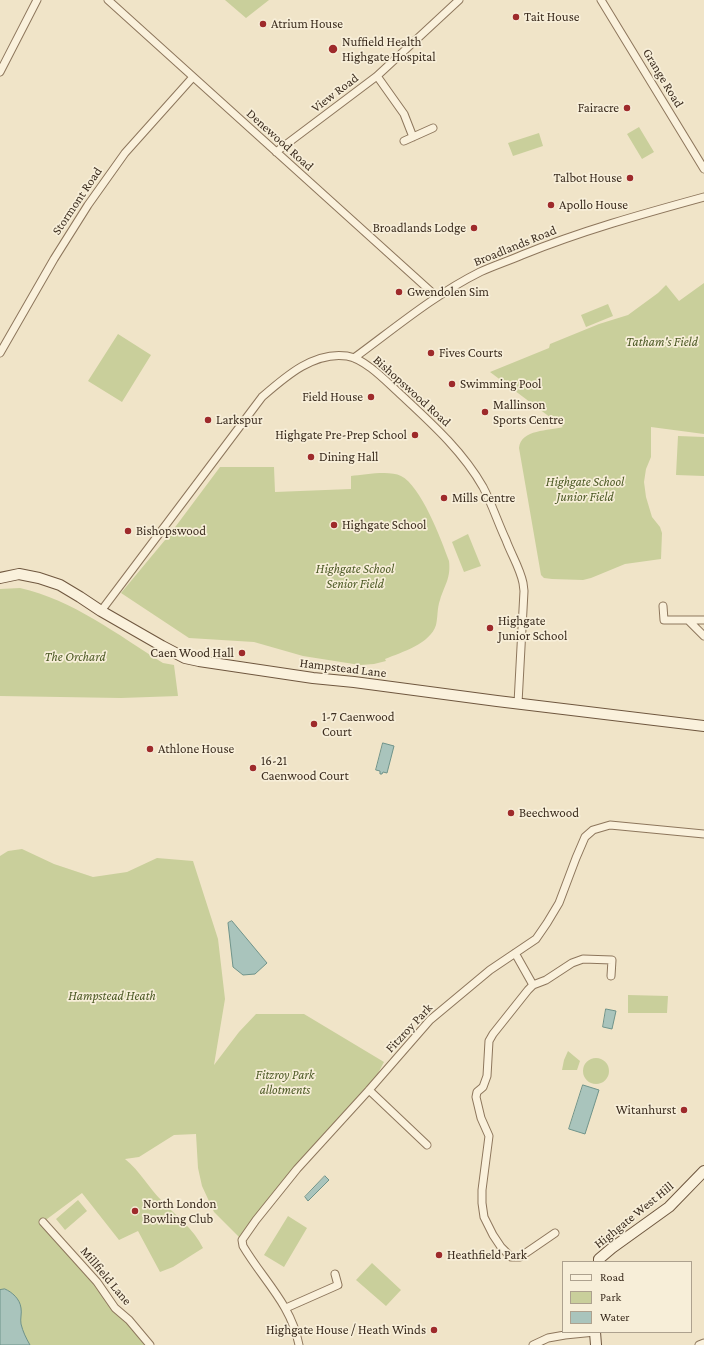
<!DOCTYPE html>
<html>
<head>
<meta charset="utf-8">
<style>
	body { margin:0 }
	#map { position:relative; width:704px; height:1345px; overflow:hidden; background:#f0e4c8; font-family:"Crimson Pro",serif }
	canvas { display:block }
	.legend { position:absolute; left:562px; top:1261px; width:130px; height:72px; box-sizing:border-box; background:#f7eed8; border:1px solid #ada18e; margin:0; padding:5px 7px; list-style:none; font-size:12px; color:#3d2e20 }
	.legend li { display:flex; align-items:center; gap:8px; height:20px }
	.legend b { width:20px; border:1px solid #ada18e }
</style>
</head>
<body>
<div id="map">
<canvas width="704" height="1345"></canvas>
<ul class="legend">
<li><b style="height:5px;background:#faf1dc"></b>Road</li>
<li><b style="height:11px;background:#c9cf9b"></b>Park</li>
<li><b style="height:11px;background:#a9c4bc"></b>Water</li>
</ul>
</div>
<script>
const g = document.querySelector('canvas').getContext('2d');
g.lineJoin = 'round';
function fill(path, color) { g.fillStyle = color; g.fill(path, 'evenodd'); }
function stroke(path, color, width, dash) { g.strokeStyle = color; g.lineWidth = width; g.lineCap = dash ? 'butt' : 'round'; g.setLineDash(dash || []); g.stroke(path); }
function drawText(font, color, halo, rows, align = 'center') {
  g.font = font + ' "Crimson Pro",serif'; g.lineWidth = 3.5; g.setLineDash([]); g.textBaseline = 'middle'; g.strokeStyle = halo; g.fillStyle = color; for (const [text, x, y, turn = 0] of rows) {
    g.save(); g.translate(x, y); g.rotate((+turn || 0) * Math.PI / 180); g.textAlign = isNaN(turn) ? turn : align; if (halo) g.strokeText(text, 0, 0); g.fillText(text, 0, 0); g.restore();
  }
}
fill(new Path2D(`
	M 225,0 L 269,0 L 246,18 Z
	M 639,127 L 654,152 L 642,159 L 627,134 Z
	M 539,133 L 543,146 L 513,156 L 508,143 Z
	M 704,283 L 704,434 L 651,427 L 651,457 L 646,469 L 644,482 L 646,497 L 652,517 L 660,527 L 662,533 L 661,559 L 625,564 L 591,578 L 583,580 L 552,579 L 544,578 L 541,575 L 519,448 C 521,429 549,431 563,427 L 490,372 L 549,348 L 550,344 L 599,324 L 628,315 L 658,293 L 666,285 L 679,301 Z
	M 608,304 L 613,316 L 586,327 L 581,315 Z
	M 118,334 L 151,355 L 122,402 L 88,381 Z
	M 678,436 L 704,437 L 704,476 L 676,475 Z
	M 220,467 L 274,467 L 275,492 L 351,489 L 351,476 C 364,475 389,470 401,476 C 421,486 441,539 449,561 C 451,578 445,584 440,600 C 437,608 438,617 436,625 C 430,644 402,652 385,659 L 386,661 L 374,664 L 360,665 L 303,656 L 254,642 L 189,638 L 121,593 L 170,534 Z
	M 468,534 L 481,566 L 464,572 L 452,542 Z
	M 20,588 C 73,600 118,635 163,663 L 174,665 L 178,696 L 121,698 L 0,696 L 0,589 Z
	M 22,849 L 54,864 L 93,877 L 127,872 L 157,858 L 193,861 L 218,939 L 225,999 L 214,1065 L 239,1032 L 256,1014 L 304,1014 L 384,1062 L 369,1090 L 297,1169 L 242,1240 L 214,1212 L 202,1186 L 198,1168 L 196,1134 L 174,1135 L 139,1157 L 125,1159 C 140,1171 149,1188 162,1201 C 176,1216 194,1229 203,1248 L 173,1267 L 160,1272 L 138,1231 L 119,1240 L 82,1193 L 43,1222 L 150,1345 L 0,1345 L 0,856 L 8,851 Z
	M 628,995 L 668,996 L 667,1013 L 628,1013 Z
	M 568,1051 L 580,1061 L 577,1070 L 562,1070 L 564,1060 Z
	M583 1071a13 13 0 1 1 26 0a13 13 0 1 1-26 0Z
	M 78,1200 L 87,1211 L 65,1230 L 56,1219 Z
	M 288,1216 L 307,1228 L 284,1267 L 264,1255 Z
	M 372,1263 L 401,1290 L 386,1306 L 356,1280 Z`), '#c9cf9b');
const water = new Path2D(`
	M 383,743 L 394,746 L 387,773 L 383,772 L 382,774 L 380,774 L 380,771 L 376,770 Z
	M 232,921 L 267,963 L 255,974 L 243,975 L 233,967 L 228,923 Z
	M 606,1009 L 616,1011 L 612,1029 L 603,1027 Z
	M 583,1085 L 599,1090 L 585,1134 L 569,1129 Z
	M 325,1176 L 329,1180 L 308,1201 L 305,1197 Z
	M 5,1289 C 12,1292 20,1299 21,1308 C 22,1313 20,1319 21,1324 C 23,1332 26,1338 30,1345 L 0,1345 L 0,1290 Z`);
fill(water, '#a9c4bc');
stroke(water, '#6f938a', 1);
const street = new Path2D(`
	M 108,0 L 437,297
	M 601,0 L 704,169
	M 0,72 L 37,0
	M 377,76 L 404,114 L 413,137
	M 404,141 L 433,128
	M 276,152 L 377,76 L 459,0
	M 0,353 L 54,259 L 88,205 L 125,153 L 193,77
	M 354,358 C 395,328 434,295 480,272 C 493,266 508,261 522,255 C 581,231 642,214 704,197
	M 663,606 L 664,620 L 688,620 L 704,636
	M 101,611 L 262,397 C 285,377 314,351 347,356 C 365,359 385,380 398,392 C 429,421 462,450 483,487 C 492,504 498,523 506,540 C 511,554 520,568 523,583 L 524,591 L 518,703
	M 688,620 L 704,620
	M 515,953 L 533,985
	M 369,1090 L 427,1145
	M 43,1222 L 97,1282 L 115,1308 L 129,1320 L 150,1345
	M 555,1233 L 520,1257 L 511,1257 L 501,1247 L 493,1235 L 484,1217 L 482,1203 L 482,1190 L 489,1136 L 481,1118 L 476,1097 L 477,1092 L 483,1087 L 487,1076 L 489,1041 L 493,1034 L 528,990 L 533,985 L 546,980 L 572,963 L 583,959 L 612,960 L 611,976
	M 286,1308 L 338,1285 L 335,1274
	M 299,1345 C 291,1304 263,1280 243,1246 L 242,1240 L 256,1220 L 297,1169 L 369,1090 L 430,1020 L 490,970 L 536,939 L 547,923 L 559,903 L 576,858 L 585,837 L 593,830 L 610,825 L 704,834
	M 533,1345 L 548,1338 L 565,1335 L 595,1332
	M 699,1345 L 704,1343`);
const secondary = new Path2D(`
	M 0,578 L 19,574 L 39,578 L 60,585 L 80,597 L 101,611 L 162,646 L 185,658 L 199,661 L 313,678 L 354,682 L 497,701 L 704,726
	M 599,1262 L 599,1259 L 612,1248 L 669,1207 L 704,1171
	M 595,1332 L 596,1345`);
stroke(street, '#8d765c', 9);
stroke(secondary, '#6f573f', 12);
stroke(street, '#faf1dc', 7);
stroke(secondary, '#faf1dc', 10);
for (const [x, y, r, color] of [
	[516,17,4,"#9e2a2b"],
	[263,24,4,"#9e2a2b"],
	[333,49,5,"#9e2a2b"],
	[627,108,4,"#9e2a2b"],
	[630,178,4,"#9e2a2b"],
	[551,205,4,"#9e2a2b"],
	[474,228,4,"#9e2a2b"],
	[399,292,4,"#9e2a2b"],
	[431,353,4,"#9e2a2b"],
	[452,384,4,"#9e2a2b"],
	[371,397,4,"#9e2a2b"],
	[485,412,4,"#9e2a2b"],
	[208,420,4,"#9e2a2b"],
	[415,435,4,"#9e2a2b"],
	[311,457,4,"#9e2a2b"],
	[444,498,4,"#9e2a2b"],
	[334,525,4,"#9e2a2b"],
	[128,531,4,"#9e2a2b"],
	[490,628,4,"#9e2a2b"],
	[242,653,4,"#9e2a2b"],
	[314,724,4,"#9e2a2b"],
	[150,749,4,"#9e2a2b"],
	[253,768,4,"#9e2a2b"],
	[511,813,4,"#9e2a2b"],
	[684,1110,4,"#9e2a2b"],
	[135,1211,4,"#9e2a2b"],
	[439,1255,4,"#9e2a2b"],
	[434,1330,4,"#9e2a2b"]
]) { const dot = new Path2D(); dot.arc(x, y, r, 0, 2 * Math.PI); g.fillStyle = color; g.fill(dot); stroke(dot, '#f7eed8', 1.5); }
drawText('13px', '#3d2e20', '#f7eed8', [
	["Tait House",524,17],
	["Atrium House",271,24],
	["Nuffield Health",342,42],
	["Highgate Hospital",342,57],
	["Fairacre",619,108,"right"],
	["Talbot House",622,178,"right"],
	["Apollo House",559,205],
	["Broadlands Lodge",466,228,"right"],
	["Gwendolen Sim",407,292],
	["Fives Courts",439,353],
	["Swimming Pool",460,384],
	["Field House",363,397,"right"],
	["Mallinson",493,405],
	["Sports Centre",493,420],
	["Larkspur",216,420],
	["Highgate Pre-Prep School",407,435,"right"],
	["Dining Hall",319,457],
	["Mills Centre",452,498],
	["Highgate School",342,525],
	["Bishopswood",136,531],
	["Highgate",498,621],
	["Junior School",498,636],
	["Caen Wood Hall",234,653,"right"],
	["1-7 Caenwood",322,717],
	["Court",322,732],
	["Athlone House",158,749],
	["16-21",261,761],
	["Caenwood Court",261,776],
	["Beechwood",519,813],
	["Witanhurst",676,1110,"right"],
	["North London",143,1204],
	["Bowling Club",143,1219],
	["Heathfield Park",447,1255],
	["Highgate House / Heath Winds",426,1330,"right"]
], 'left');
drawText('13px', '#3d2e20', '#f7eed8', [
	["Grange Road",663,78,59],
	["View Road",335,93,-37],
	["Denewood Road",280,140,42],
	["Stormont Road",77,201,-56],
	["Broadlands Road",515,246,-22],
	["Bishopswood Road",412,391,42],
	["Hampstead Lane",343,668,7],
	["Fitzroy Park",409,1028,-47],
	["Highgate West Hill",634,1215,-39],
	["Millfield Lane",106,1276,50]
]);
drawText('italic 13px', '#4d5a26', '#f7eed8', [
	["Tatham's Field",662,342],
	["Highgate School",585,482],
	["Junior Field",585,497],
	["Highgate School",355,569],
	["Senior Field",355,584],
	["The Orchard",75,657],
	["Hampstead Heath",112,996],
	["Fitzroy Park",285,1075],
	["allotments",285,1090]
]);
</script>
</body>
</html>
